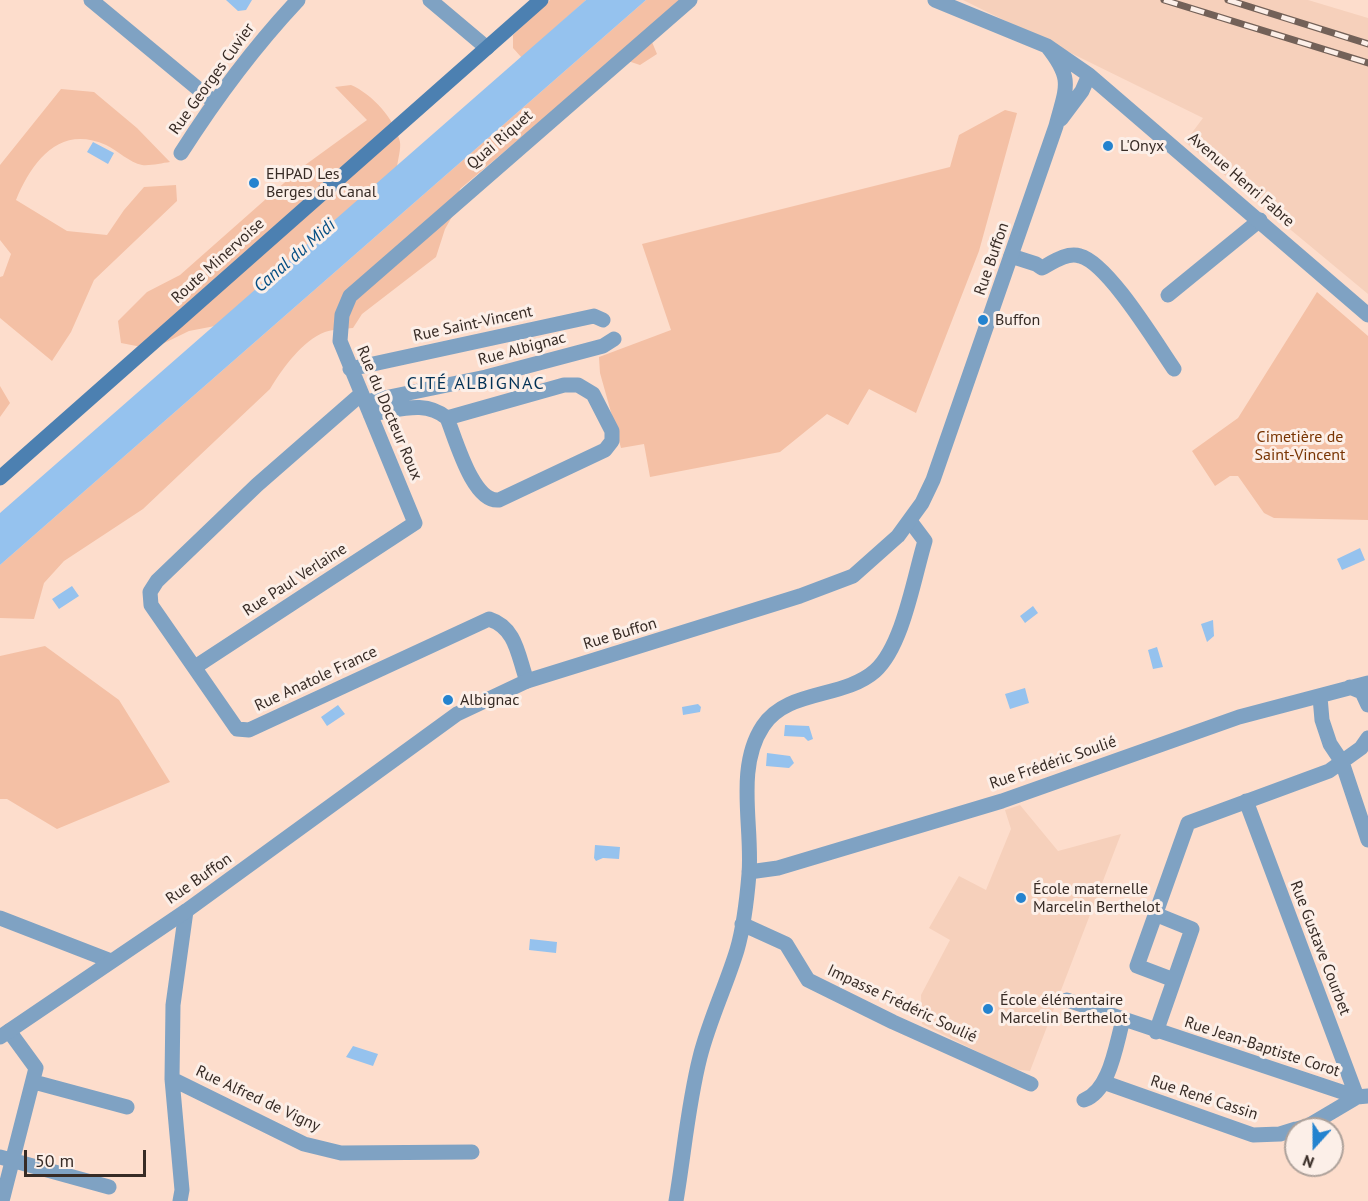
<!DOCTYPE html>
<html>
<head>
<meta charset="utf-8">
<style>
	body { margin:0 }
	#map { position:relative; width:1368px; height:1201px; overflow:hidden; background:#fdddcc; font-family:"PT Sans",sans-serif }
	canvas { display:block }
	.north { position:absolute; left:1284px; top:1117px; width:60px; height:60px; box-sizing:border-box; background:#fcefe8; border:2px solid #ada19a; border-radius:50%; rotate:201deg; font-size:16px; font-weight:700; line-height:24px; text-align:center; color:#372b25 }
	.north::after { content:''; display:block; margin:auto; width:21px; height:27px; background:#2483cf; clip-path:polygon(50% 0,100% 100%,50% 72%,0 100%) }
	.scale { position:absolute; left:24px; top:1150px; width:122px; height:27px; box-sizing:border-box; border:3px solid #372b25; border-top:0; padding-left:8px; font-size:18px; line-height:21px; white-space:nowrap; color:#372b25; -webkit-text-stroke:4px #fcefe8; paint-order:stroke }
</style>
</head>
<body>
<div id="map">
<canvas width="1368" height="1201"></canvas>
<div class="north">N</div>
<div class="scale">50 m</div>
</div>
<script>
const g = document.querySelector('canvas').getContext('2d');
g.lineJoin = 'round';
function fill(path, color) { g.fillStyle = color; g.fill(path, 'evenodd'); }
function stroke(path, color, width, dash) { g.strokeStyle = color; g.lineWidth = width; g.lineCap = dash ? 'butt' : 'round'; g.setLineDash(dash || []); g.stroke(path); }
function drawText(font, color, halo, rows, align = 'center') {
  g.font = font + ' "PT Sans",sans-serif'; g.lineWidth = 6; g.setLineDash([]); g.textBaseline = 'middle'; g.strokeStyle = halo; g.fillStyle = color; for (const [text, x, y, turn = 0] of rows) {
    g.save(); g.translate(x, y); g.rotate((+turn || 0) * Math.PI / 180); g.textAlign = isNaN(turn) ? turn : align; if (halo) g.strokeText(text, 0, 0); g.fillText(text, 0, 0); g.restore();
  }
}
fill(new Path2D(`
	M 963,0 L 1308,0 L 1368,18 L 1368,294 L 1185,142 L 1203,118 Z
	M 1020,805 L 1058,851 L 1121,834 L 1030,1071 L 1012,1069 L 922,1024 L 921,995 L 950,940 L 929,928 L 959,876 L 986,890 L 1011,829 L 1005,810 Z`), '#f6d0bb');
fill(new Path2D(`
	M 550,0 L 586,0 L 522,58 L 513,48 L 513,35 Z
	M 646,0 L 684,0 L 647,30 L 657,54 L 640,65 L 625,60 L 543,119 L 460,189 L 453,215 L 445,229 L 436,257 L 362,314 L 353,328 C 345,329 334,329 325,332 C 303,340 282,369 270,389 L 143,509 L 64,561 L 44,583 L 34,619 L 0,618 L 0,565 Z
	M 351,85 C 372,94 395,119 400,142 C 401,149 398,159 397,167 L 215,326 L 189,331 L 152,349 L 121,343 L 118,321 L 147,292 L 180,275 L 301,168 L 367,120 L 335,87 Z
	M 61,89 L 94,92 L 137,128 L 170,162 C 162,163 150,166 142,165 C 130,163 117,150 106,145 C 59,124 32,162 16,200 L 67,231 L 107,235 L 124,210 L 144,187 L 176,185 L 177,201 L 94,280 L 71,332 L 52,361 L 0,318 L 0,277 L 3,276 L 11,254 L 0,240 L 0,165 Z
	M 1005,110 L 1017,113 L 979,251 L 916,413 L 869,389 L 848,425 L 827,414 L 780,452 L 650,477 L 644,444 L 621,448 L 600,373 L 599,357 L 671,330 L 642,244 L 950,167 L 959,135 Z
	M 1317,292 L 1368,336 L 1368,520 L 1274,518 L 1264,513 L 1238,476 L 1230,476 L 1215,486 L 1192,451 L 1238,418 Z
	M 0,386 L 10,403 L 0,417 Z
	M 45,646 L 119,700 L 170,782 L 57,829 L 7,799 L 0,799 L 0,656 Z`), '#f4c0a5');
fill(new Path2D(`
	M 226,0 L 252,0 L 246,10 L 238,11 Z
	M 586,0 L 646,0 L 0,565 L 0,513 Z
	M 93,142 L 114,153 L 108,164 L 87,152 Z
	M 1360,548 L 1365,560 L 1342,570 L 1337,559 Z
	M 72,586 L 79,596 L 59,609 L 52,599 Z
	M 1033,606 L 1038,613 L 1025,623 L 1020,616 Z
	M 1213,620 L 1214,636 L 1207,642 L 1201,624 Z
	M 1157,647 L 1163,667 L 1153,669 L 1148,650 Z
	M 1025,688 L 1029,703 L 1010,709 L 1005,694 Z
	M 698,704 L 701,707 L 700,712 L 683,715 L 682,707 Z
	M 338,705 L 345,714 L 327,726 L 321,717 Z
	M 785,725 L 809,726 L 813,739 L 808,741 L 804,737 L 784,736 Z
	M 767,753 L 790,756 L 794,763 L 789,768 L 766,766 Z
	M 595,845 L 620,847 L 619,859 L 603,858 L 596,861 L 594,858 Z
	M 530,939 L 557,942 L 556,953 L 529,950 Z
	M 353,1046 L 378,1054 L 373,1066 L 346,1057 Z`), '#95c2ee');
stroke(new Path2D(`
	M 91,0 L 214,102
	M 430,0 L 487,48
	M 181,153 C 216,98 253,48 298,0
	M 1011,256 L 1036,264 L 1042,268 C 1053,262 1067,252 1080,256 C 1108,263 1156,343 1174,369
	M 1168,295 L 1260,220
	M 350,369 L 594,316 L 603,320
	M 360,395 L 257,485 L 157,581 L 150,592 L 151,605 L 237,729 L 249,730 L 489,619 C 517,628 518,657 527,681
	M 365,402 L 486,377 L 603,346 L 614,339
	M 370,414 C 398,411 424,399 447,418 C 456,440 473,503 499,500 L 605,450 L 612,441 L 612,431 L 593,394 L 578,385 L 564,385 L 447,418
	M 195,667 L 415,523 L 340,341 L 342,315 L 350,296 L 690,0
	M 1350,687 L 1362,692 L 1368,705
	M 1320,697 L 1322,720 L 1330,744 L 1342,762 L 1368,840
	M 1246,801 L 1357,1097 L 1368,1096
	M 749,872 L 778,868 L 1002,801 L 1239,717 L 1368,683
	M 1155,914 L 1192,929 L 1156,1032
	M 0,918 L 111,961
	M 742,924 L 786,944 L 808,980 L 893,1022 L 1031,1084
	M 1174,980 L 1137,966 L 1188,823 L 1329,771 L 1361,748 L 1368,738
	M 1067,1000 L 1357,1097
	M 172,1079 L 304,1144 L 341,1153 L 472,1152
	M 34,1082 L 127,1107
	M 1103,1082 L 1253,1135 L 1280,1134 L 1296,1129
	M 1084,1100 C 1110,1091 1116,1044 1123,1020
	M 1297,1129 L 1308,1126 L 1357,1097
	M 0,1157 L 109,1187
	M 2,1201 L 36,1068 L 9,1031
	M 180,1201 L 182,1190 L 172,1079 L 173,1005 L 186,911
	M 676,1201 C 684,1154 688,1104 700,1057 C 709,1021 726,986 737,950 C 744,926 747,898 749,874 C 753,827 735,768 763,726 C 787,689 843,699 875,671 C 903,646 914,577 925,541 L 910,521`), '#7fa2c3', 15);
stroke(new Path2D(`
	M 935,0 L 1047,46 L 1089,75 L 1368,315
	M 1061,119 L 1082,91 L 1089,75
	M 0,1037 L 186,911 L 457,714 L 527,681 L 800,596 L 853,576 L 898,536 L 922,503 L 933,480 L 1056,126 C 1066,87 1074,80 1047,46`), '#7fa2c3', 15);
stroke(new Path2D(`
	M 0,478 L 541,0`), '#4c80b1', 15);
const rail = new Path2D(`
	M 1164,0 L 1368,63
	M 1228,0 L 1368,44`);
stroke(rail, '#736158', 7);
stroke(rail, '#fcefe8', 4.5, [14]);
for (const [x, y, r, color] of [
	[1108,146,6,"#2483cf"],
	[254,183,6,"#2483cf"],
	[983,320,6,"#2483cf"],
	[448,700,6,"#2483cf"],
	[1021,898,6,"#2483cf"],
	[988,1009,6,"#2483cf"]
]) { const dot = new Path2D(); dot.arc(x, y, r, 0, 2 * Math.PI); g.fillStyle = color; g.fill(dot); stroke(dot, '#fcefe8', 2); }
drawText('16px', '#372b25', '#fcefe8', [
	["Rue Georges Cuvier",212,79,-54],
	["Quai Riquet",500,140,-41],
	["Avenue Henri Fabre",1241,180,41],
	["Rue Buffon",992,259,-71],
	["Route Minervoise",218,261,-42],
	["Rue Saint-Vincent",473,324,-12],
	["Rue Albignac",522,349,-15],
	["Rue du Docteur Roux",389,413,67],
	["Rue Paul Verlaine",295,580,-33],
	["Rue Buffon",620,634,-17],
	["Rue Anatole France",316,679,-25],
	["Rue Frédéric Soulié",1053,763,-19],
	["Rue Buffon",199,879,-35],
	["Rue Gustave Courbet",1320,948,69],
	["Impasse Frédéric Soulié",902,1004,25],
	["Rue Jean-Baptiste Corot",1262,1047,18],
	["Rue René Cassin",1204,1098,18],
	["Rue Alfred de Vigny",258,1099,25]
]);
drawText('16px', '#372b25', '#fcefe8', [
	["L'Onyx",1120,146],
	["EHPAD Les",266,174],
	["Berges du Canal",266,192],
	["Buffon",995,320],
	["Albignac",460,700],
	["École maternelle",1033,889],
	["Marcelin Berthelot",1033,907],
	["École élémentaire",1000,1000],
	["Marcelin Berthelot",1000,1018]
], 'left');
drawText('16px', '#793503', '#fcefe8', [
	["Cimetière de",1300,437],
	["Saint-Vincent",1300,455]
]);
drawText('italic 18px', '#054e83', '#fcefe8', [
	["Canal du Midi",295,256,-41]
]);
g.letterSpacing = '1.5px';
drawText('18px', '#023155', '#fcefe8', [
	["CITÉ ALBIGNAC",476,384]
]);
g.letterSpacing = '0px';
</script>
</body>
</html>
